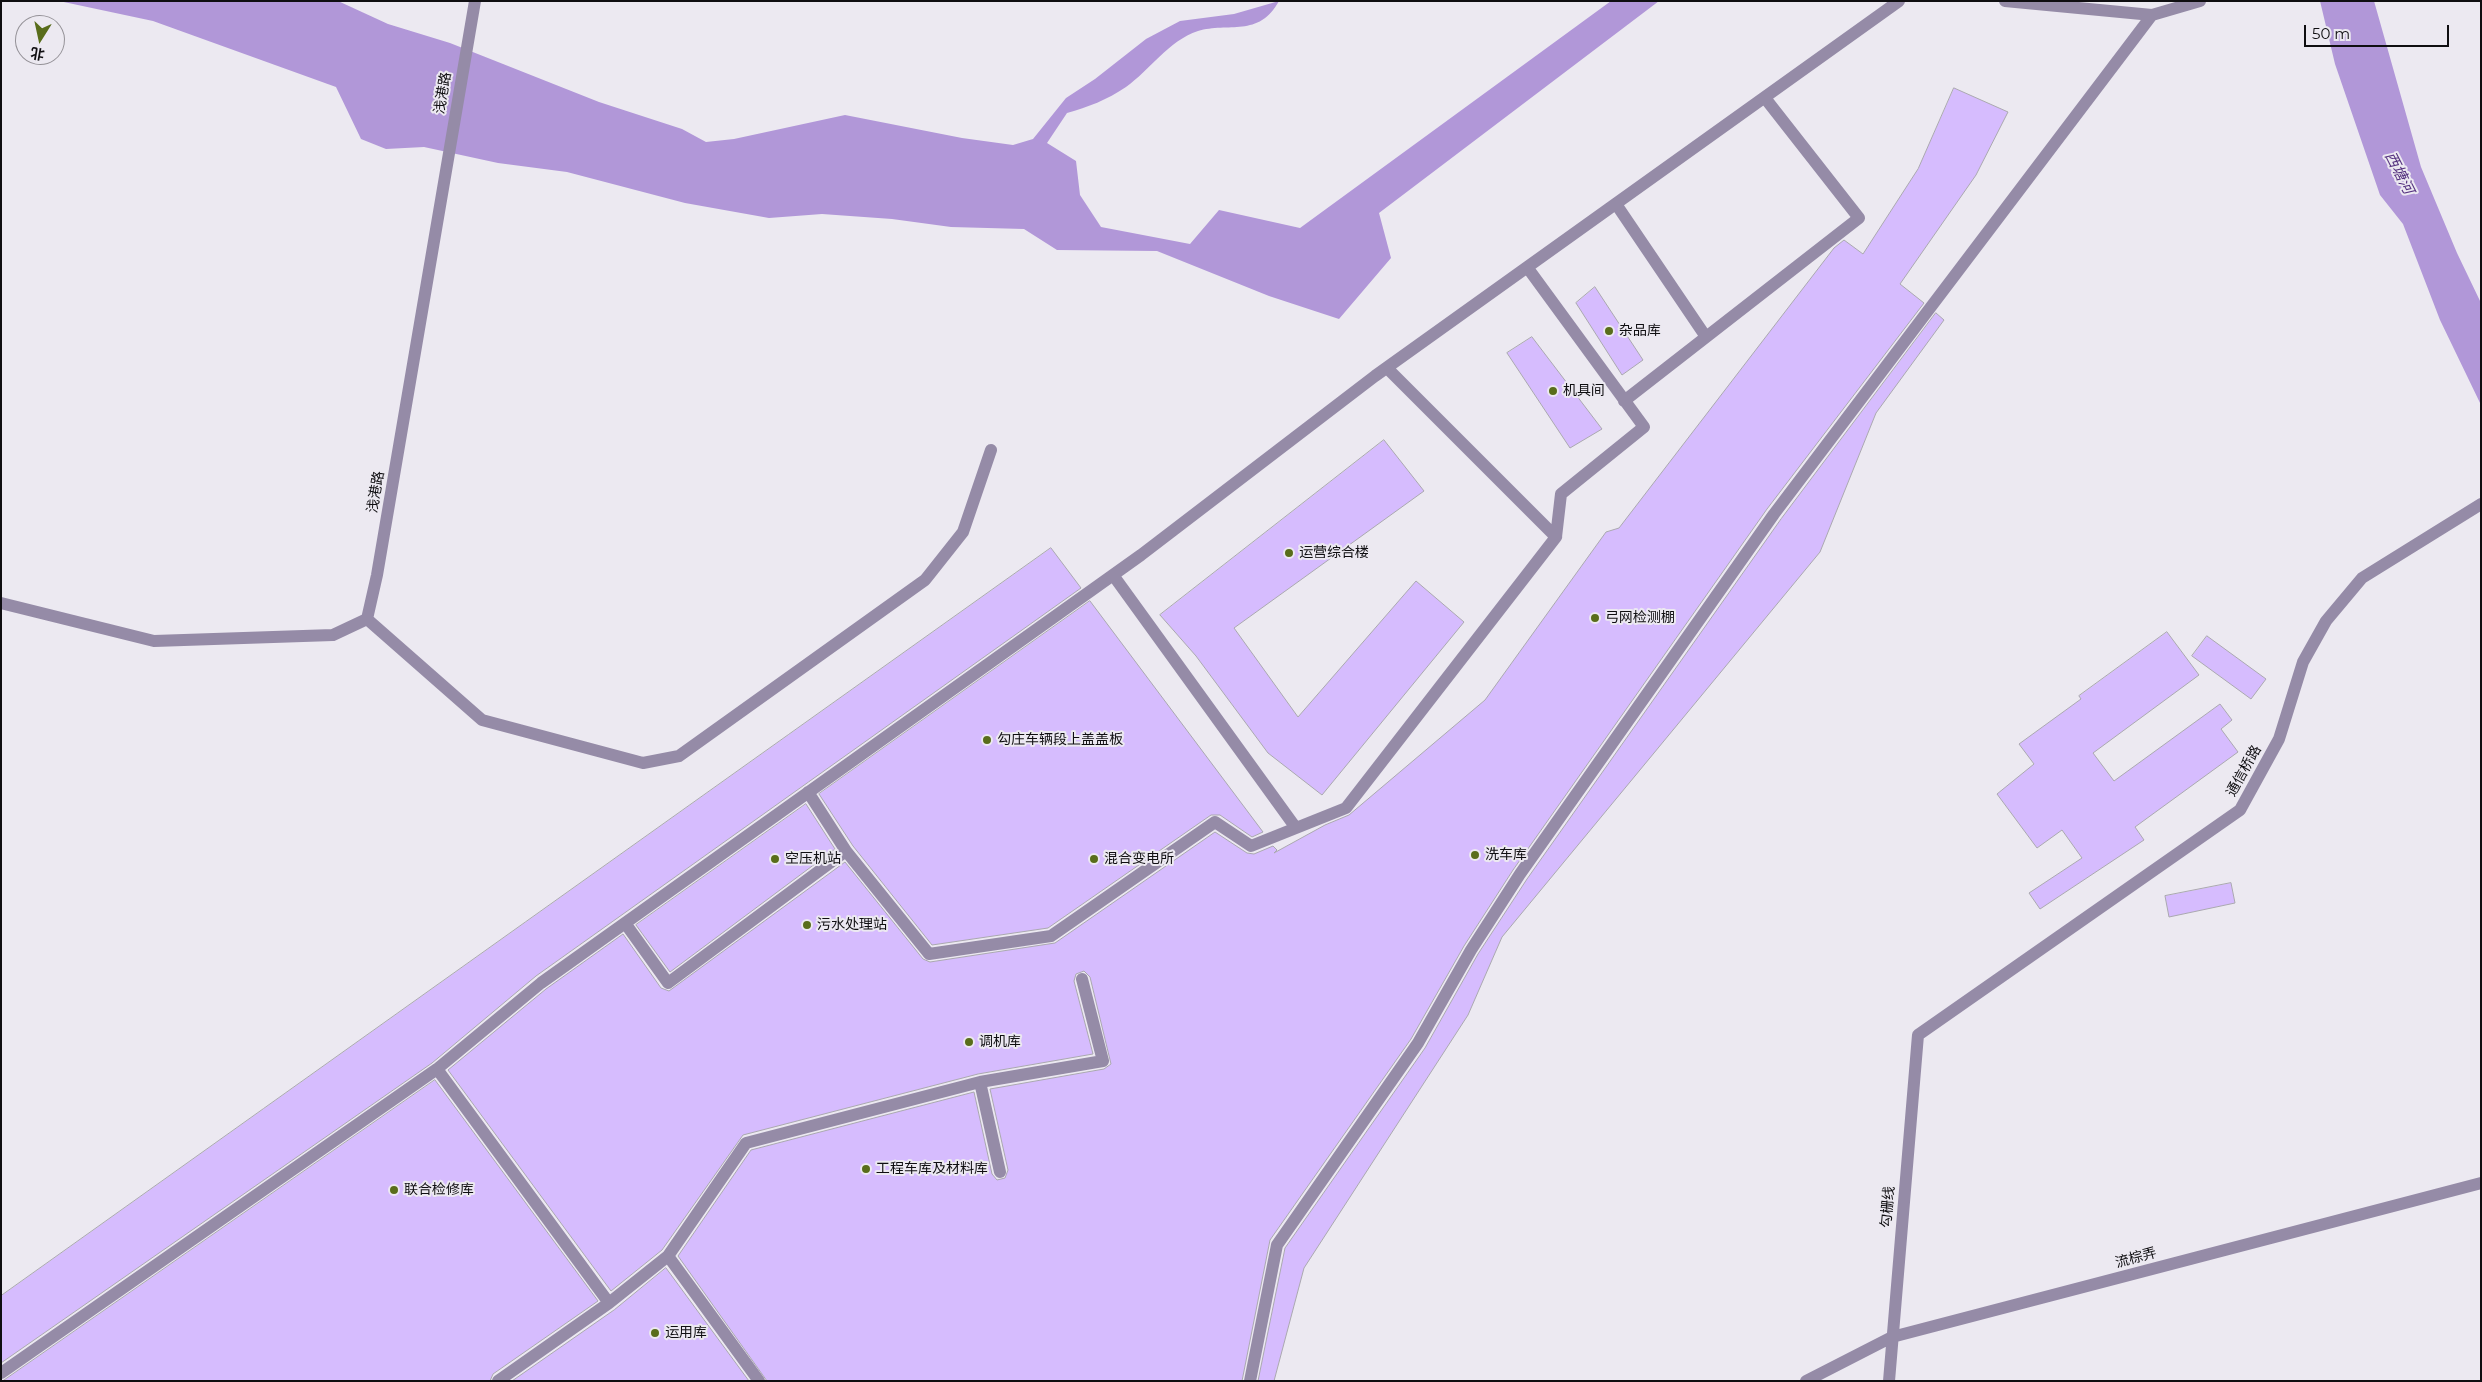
<!DOCTYPE html>
<html>
<head>
<meta charset="utf-8">
<style>
	body { margin:0 }
	#map { position:relative; width:2482px; height:1382px; overflow:hidden; background:#ece9f1; font-family:Montserrat,"Noto Sans SC",sans-serif }
	canvas { display:block }
	.frame { position:absolute; inset:0; border:2px solid #0f0e11; pointer-events:none }
	.north { position:absolute; left:15px; top:15px; width:50px; height:50px; box-sizing:border-box; background:#ece9f1; border:1px solid #949197; border-radius:50%; rotate:190deg; font-size:14px; font-weight:700; line-height:20px; text-align:center; color:#0f0e11 }
	.north::after { content:''; display:block; margin:auto; width:18px; height:22px; background:#596d1b; clip-path:polygon(50% 0,100% 100%,50% 72%,0 100%) }
	.scale { position:absolute; left:2304px; top:25px; width:145px; height:22px; box-sizing:border-box; border:2px solid #0f0e11; border-top:0; padding-left:6px; font-size:15px; line-height:18px; white-space:nowrap; color:#0f0e11; -webkit-text-stroke:4px #ece9f1; paint-order:stroke }
</style>
</head>
<body>
<div id="map">
<canvas width="2482" height="1382"></canvas>
<div class="frame"></div>
<div class="north">北</div>
<div class="scale">50 m</div>
</div>
<script>
const g = document.querySelector('canvas').getContext('2d');
g.lineJoin = 'round';
function fill(path, color) { g.fillStyle = color; g.fill(path, 'evenodd'); }
function stroke(path, color, width, dash) { g.strokeStyle = color; g.lineWidth = width; g.lineCap = dash ? 'butt' : 'round'; g.setLineDash(dash || []); g.stroke(path); }
function drawText(font, color, halo, rows, align = 'center') {
  g.font = font + ' Montserrat,"Noto Sans SC",sans-serif'; g.lineWidth = 4; g.setLineDash([]); g.textBaseline = 'middle'; g.strokeStyle = halo; g.fillStyle = color; for (const [text, x, y, turn = 0] of rows) {
    g.save(); g.translate(x, y); g.rotate((+turn || 0) * Math.PI / 180); g.textAlign = isNaN(turn) ? turn : align; if (halo) g.strokeText(text, 0, 0); g.fillText(text, 0, 0); g.restore();
  }
}
fill(new Path2D(`
	M 59,1 L 338,1 L 388,24 L 450,43 L 599,102 L 682,129 L 706,142 L 734,139 L 845,115 L 962,138 L 1013,145 L 1033,139 L 1066,98 L 1095,79 L 1146,39 L 1180,21 L 1234,14 L 1279,1 C 1259,38 1228,22 1198,31 C 1168,41 1150,70 1126,87 C 1107,100 1088,107 1067,113 L 1047,143 L 1076,161 L 1080,195 L 1101,227 L 1190,244 L 1219,210 L 1300,228 L 1611,1 L 1659,1 L 1379,213 L 1391,258 L 1339,319 L 1269,296 L 1157,251 L 1057,250 L 1024,229 L 951,227 L 892,219 L 822,214 L 769,218 L 685,203 L 567,172 L 498,163 L 424,147 L 386,149 L 361,139 L 336,87 L 153,21 Z
	M 2320,1 L 2374,1 L 2421,167 L 2457,253 L 2481,303 L 2481,405 L 2440,320 L 2403,224 L 2380,195 L 2335,64 Z`), '#b197d8');
const building = new Path2D(`
	M 1954,88 L 2008,112 L 1976,175 L 1900,284 L 1924,303 L 1767,509 L 1513,870 L 1464,946 L 1411,1039 L 1270,1240 L 1242,1381 L 767,1381 L 678,1256 L 751,1150 L 974,1092 L 992,1174 L 997,1180 L 1005,1178 L 1008,1170 L 990,1089 L 1104,1069 L 1111,1064 L 1090,977 L 1084,971 L 1076,974 L 1074,981 L 1093,1054 L 978,1074 L 743,1135 L 662,1250 L 611,1291 L 448,1070 L 546,989 L 623,934 L 661,988 L 669,991 L 845,862 L 923,959 L 930,962 L 1055,943 L 1215,832 L 1247,853 L 1254,854 L 1273,846 L 1277,850 L 1274,853 L 1325,825 L 1349,815 L 1485,700 L 1606,532 L 1619,528 L 1834,248 L 1844,240 L 1863,254 L 1918,169 Z
	M 1595,287 L 1643,360 L 1622,375 L 1576,303 Z
	M 1936,313 L 1944,320 L 1876,413 L 1820,552 L 1502,937 L 1468,1015 L 1304,1268 L 1274,1381 L 1258,1381 L 1285,1248 L 1425,1048 L 1478,954 L 1527,879 L 1781,519 Z
	M 1532,337 L 1602,429 L 1570,448 L 1507,353 Z
	M 1384,440 L 1424,491 L 1234,628 L 1298,717 L 1416,581 L 1464,622 L 1322,795 L 1268,753 L 1196,656 L 1160,615 Z
	M 1051,548 L 1081,588 L 536,976 L 432,1063 L 1,1363 L 1,1296 Z
	M 1090,601 L 1263,832 L 1252,837 L 1220,815 L 1211,815 L 1048,928 L 932,945 L 853,846 L 819,794 Z
	M 2167,632 L 2199,675 L 2093,753 L 2114,781 L 2220,704 L 2232,720 L 2221,729 L 2238,752 L 2135,827 L 2144,840 L 2040,909 L 2029,893 L 2082,858 L 2062,830 L 2037,848 L 1997,794 L 2034,764 L 2019,744 L 2081,699 L 2079,696 Z
	M 2207,636 L 2266,679 L 2251,699 L 2192,656 Z
	M 806,804 L 835,849 L 670,972 L 636,925 Z
	M 2231,883 L 2235,903 L 2169,917 L 2165,896 Z
	M 435,1080 L 598,1301 L 493,1374 L 490,1381 L 3,1381 Z
	M 666,1268 L 749,1381 L 512,1381 L 614,1310 Z`);
fill(building, '#d6bcfe');
stroke(building, '#aaa8af', 1);
stroke(new Path2D(`
	M 2005,1 L 2152,15 L 2200,1
	M 1616,204 L 1706,337
	M 1527,267 L 1644,427 L 1561,494 L 1556,537
	M 1624,401 L 1859,218 L 1765,98
	M 1113,575 L 1296,828
	M 1,603 L 154,641 L 333,635 L 367,619 L 377,575 L 475,1
	M 367,619 L 482,720 L 643,763 L 679,756 L 925,580 L 963,532 L 991,450
	M 808,792 L 846,851 L 929,954 L 1051,936 L 1215,822 L 1251,846 L 1346,808 L 1556,537 L 1387,368
	M 625,923 L 668,983 L 846,851
	M 437,1069 L 541,983 L 1141,555 L 1375,376 L 1899,1
	M 1000,1172 L 980,1082 L 1103,1061 L 1082,979
	M 668,1256 L 759,1381
	M 1,1373 L 437,1069 L 609,1303
	M 498,1381 L 609,1303 L 668,1256 L 746,1143 L 980,1082
	M 1250,1381 L 1277,1245 L 1418,1043 L 1471,950 L 1520,874 L 1774,514 L 2152,15
	M 1806,1381 L 1892,1337 L 2481,1183
	M 1889,1381 L 1918,1035 L 2240,810 L 2279,739 L 2303,662 L 2326,621 L 2362,578 L 2481,504`), '#958ba7', 12);
for (const [x, y, r, color] of [
	[1609,331,5,"#596d1b"],
	[1553,391,5,"#596d1b"],
	[1289,553,5,"#596d1b"],
	[1595,618,5,"#596d1b"],
	[987,740,5,"#596d1b"],
	[1475,855,5,"#596d1b"],
	[775,859,5,"#596d1b"],
	[1094,859,5,"#596d1b"],
	[807,925,5,"#596d1b"],
	[969,1042,5,"#596d1b"],
	[866,1169,5,"#596d1b"],
	[394,1190,5,"#596d1b"],
	[655,1333,5,"#596d1b"]
]) { const dot = new Path2D(); dot.arc(x, y, r, 0, 2 * Math.PI); g.fillStyle = color; g.fill(dot); stroke(dot, '#ece9f1', 2); }
drawText('14px', '#0f0e11', '#ece9f1', [
	["浅港路",443,93,-80],
	["浅港路",376,492,-80],
	["通信桥路",2244,771,-61],
	["勾栅线",1888,1207,-85],
	["流棕弄",2136,1258,-15]
]);
drawText('14px', '#0f0e11', '#ece9f1', [
	["杂品库",1619,331],
	["机具间",1563,391],
	["运营综合楼",1299,553],
	["弓网检测棚",1605,618],
	["勾庄车辆段上盖盖板",997,740],
	["洗车库",1485,855],
	["空压机站",785,859],
	["混合变电所",1104,859],
	["污水处理站",817,925],
	["调机库",979,1042],
	["工程车库及材料库",876,1169],
	["联合检修库",404,1190],
	["运用库",665,1333]
], 'left');
drawText('italic 15px', '#55327f', '#ece9f1', [
	["西塘河",2399,173,63]
]);
</script>
</body>
</html>
